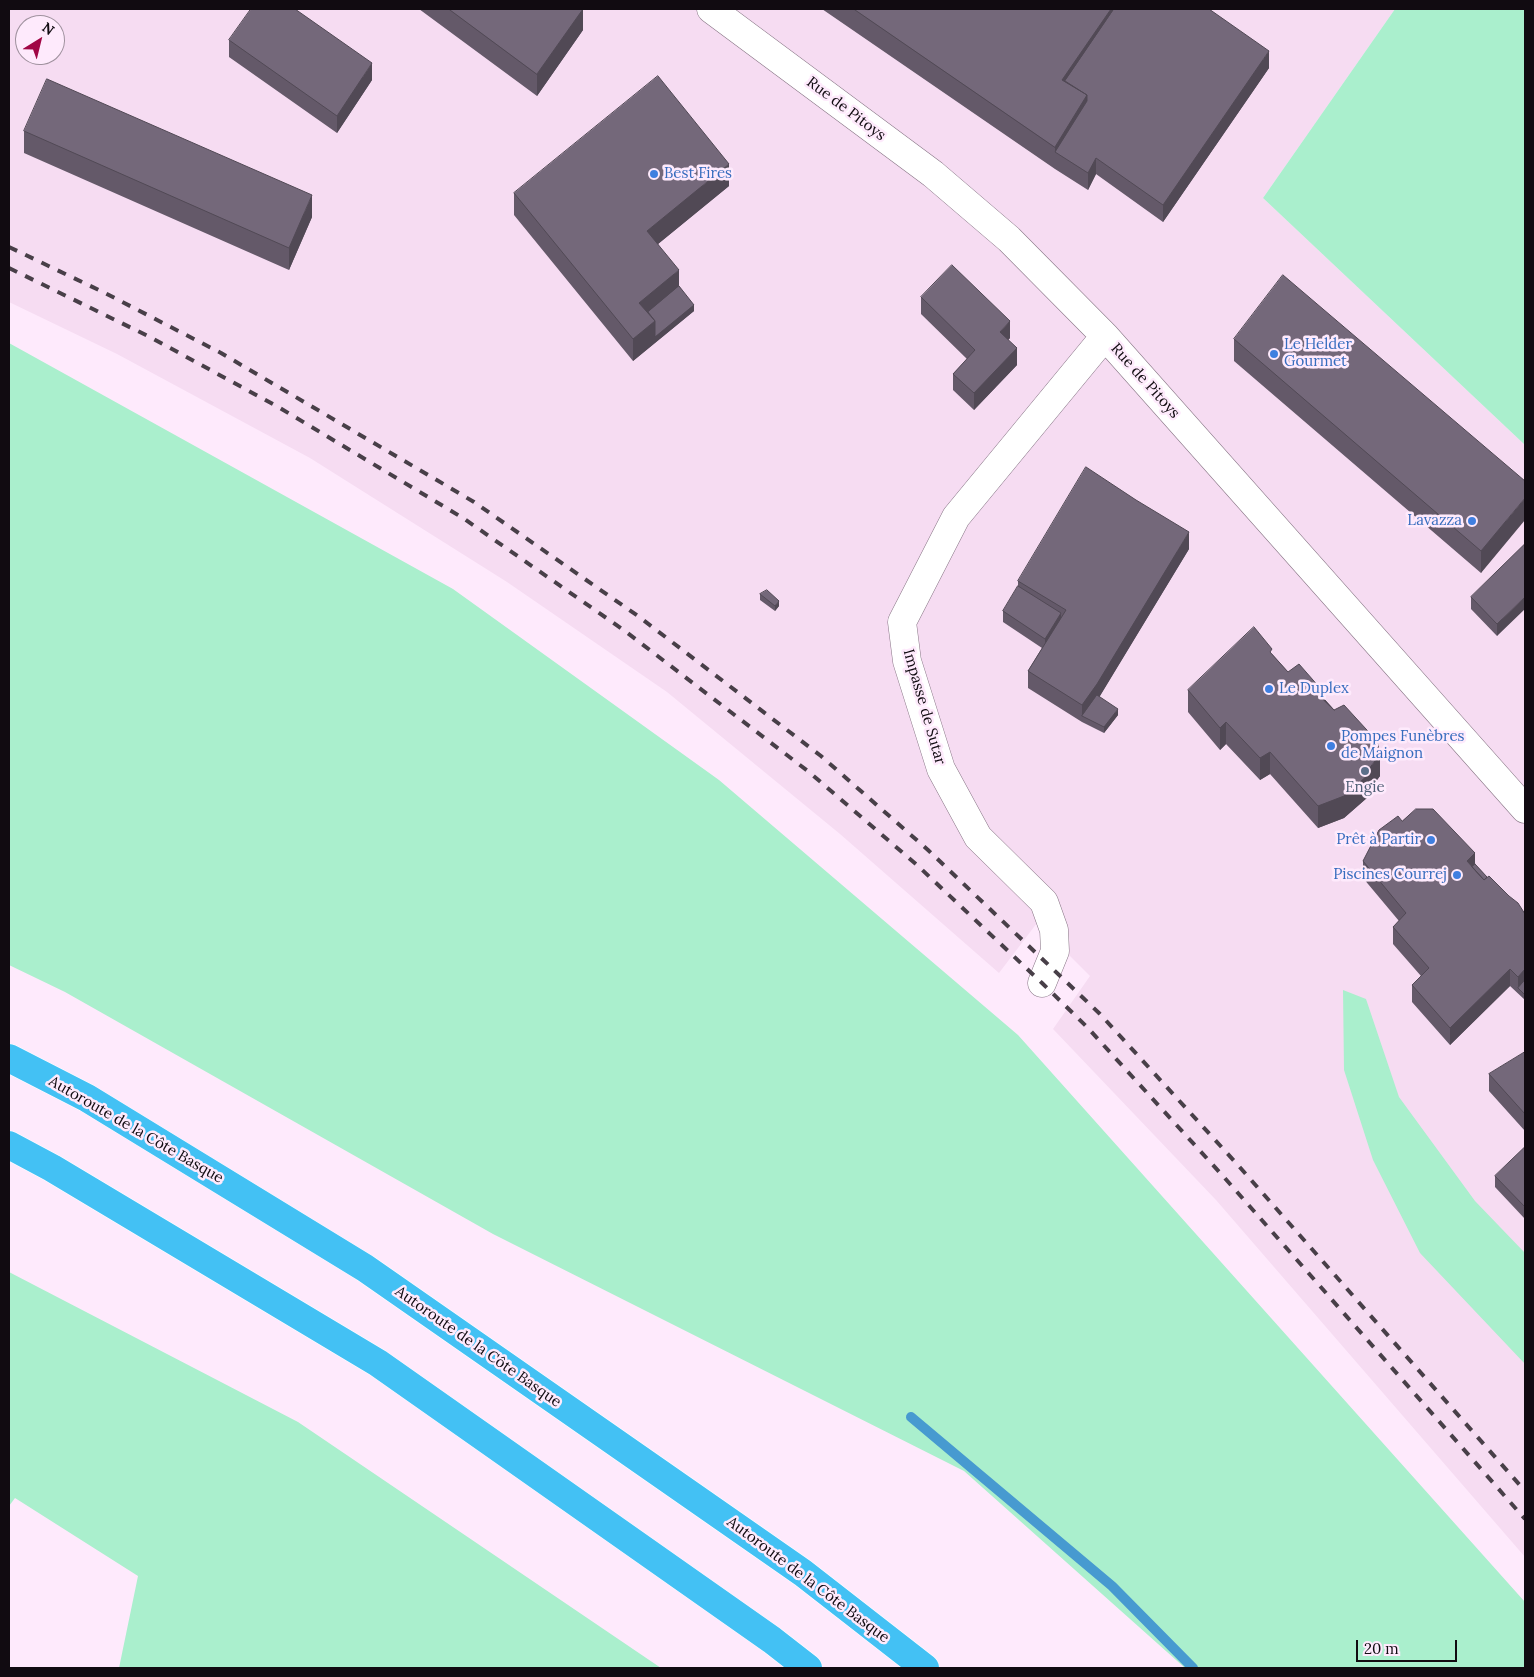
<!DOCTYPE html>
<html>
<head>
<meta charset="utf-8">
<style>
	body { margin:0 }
	#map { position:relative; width:1534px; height:1677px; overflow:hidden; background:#feeafc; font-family:Lora,serif }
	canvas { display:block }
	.frame { position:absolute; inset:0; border:10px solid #110b11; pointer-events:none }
	.north { position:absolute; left:15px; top:15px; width:50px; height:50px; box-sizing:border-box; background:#feeafc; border:1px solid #9f919e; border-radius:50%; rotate:36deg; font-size:14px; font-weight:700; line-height:20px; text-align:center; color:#110b11 }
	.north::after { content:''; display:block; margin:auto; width:18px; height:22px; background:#a10645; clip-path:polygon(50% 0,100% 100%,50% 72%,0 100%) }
	.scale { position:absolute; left:1356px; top:1640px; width:101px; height:22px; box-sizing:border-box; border:2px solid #110b11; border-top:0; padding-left:6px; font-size:15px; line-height:18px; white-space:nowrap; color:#110b11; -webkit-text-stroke:4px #feeafc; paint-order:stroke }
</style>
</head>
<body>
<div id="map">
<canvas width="1534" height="1677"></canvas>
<div class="frame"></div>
<div class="north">N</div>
<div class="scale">20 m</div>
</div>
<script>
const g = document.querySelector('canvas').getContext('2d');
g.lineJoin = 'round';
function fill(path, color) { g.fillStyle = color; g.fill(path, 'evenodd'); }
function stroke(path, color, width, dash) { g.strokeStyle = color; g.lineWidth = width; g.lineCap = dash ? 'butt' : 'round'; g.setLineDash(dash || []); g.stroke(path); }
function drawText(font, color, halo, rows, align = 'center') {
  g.font = font + ' Lora,serif'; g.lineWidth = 5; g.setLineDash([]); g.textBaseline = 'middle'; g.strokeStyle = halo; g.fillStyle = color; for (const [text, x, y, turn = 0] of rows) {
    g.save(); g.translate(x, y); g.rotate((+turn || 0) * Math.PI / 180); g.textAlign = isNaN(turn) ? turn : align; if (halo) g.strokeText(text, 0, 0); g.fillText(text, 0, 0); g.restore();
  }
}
fill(new Path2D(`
	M 9,9 L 1395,9 L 1263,198 L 1525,445 L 1525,1557 L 1216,1200 L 1053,1029 L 1090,976 L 1037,923 L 999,973 L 840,834 L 667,692 L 507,582 L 310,458 L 117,354 L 9,302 ZM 25,25 L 55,25 L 55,55 L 25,55 Z`), '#f6dcf2');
fill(new Path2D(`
	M 1395,9 L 1525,9 L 1525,445 L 1263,198 Z
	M 9,343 L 453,589 L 719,780 L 1018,1035 L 1525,1602 L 1525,1668 L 1185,1668 L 964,1471 L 493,1234 L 65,992 L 9,965 Z
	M 1343,990 L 1366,999 L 1399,1097 L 1475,1201 L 1525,1253 L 1525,1364 L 1420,1253 L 1373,1160 L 1344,1070 Z
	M 9,1272 L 298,1422 L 661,1668 L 119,1668 L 138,1576 L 15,1498 L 9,1506 Z`), '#aaefcd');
stroke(new Path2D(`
	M 911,1417 L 1112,1586 L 1193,1668`), '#479ad0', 10);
const minor = new Path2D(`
	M 711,9 L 933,174 L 1009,239 L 1105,336 L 1525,809
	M 1042,983 L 1055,951 L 1054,930 L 1044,902 L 978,837 L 941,769 L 907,661 L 902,622 L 956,517 L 1105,336`);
const highway = new Path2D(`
	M 9,1058 L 87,1098 L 365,1268 L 803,1573 L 925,1668
	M 9,1145 L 52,1168 L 378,1363 L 772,1640 L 808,1668`);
stroke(minor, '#877585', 29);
stroke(highway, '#fff', 29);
stroke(minor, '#fff', 28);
stroke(highway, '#43c1f4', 28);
stroke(new Path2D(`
	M 9,247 L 105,293 L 221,353 L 474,502 L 638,616 L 821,756 L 928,850 L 1100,1014 L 1237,1164 L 1525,1491
	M 9,268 L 150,337 L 280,408 L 463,518 L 625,631 L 809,772 L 917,865 L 1042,983 L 1087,1027 L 1223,1176 L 1525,1519`), '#483f48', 4, [9, 9]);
fill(new Path2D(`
	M 419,9 L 583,9 L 583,30 L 537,96 Z
	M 822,9 L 1209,9 L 1269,68 L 1163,222 L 1096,174 L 1088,190 L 1055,169 Z
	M 229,40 L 372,80 L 337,133 L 229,57 Z
	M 24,131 L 312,217 L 289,270 L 24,153 Z
	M 729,186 L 658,244 L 679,286 L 694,311 L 633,361 L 514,215 L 514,193 Z
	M 921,297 L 1010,338 L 1008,340 L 1017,365 L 974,410 L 953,390 L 953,374 L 967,359 L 921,314 Z
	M 1234,339 L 1525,481 L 1481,573 L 1234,361 Z
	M 1525,544 L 1497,636 L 1471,609 L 1471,597 Z
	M 1189,549 L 1099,697 L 1118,715 L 1104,733 L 1082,722 L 1028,688 L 1028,671 L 1042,648 L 1003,622 L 1003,611 L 1018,586 L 1018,581 Z
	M 760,594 L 779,606 L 775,611 L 760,600 Z
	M 1272,654 L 1288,672 L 1320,696 L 1380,776 L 1368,792 L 1368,797 L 1344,818 L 1318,828 L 1270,774 L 1260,780 L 1226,744 L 1220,750 L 1188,712 L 1188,690 Z
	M 1402,821 L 1475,864 L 1487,877 L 1525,914 L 1525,1000 L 1510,986 L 1450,1045 L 1412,1002 L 1412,985 L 1421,976 L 1393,944 L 1393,927 L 1399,921 L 1363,878 L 1363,861 Z
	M 1525,1052 L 1525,1131 L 1489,1091 L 1489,1074 Z
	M 1525,1147 L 1525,1219 L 1495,1187 L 1495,1176 Z`), '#645969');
fill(new Path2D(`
	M 583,9 L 583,30 L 537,96 L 537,74 Z
	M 1111,9 L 1126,9 L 1070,90 L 1062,80 Z
	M 1269,51 L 1269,68 L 1163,222 L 1163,205 Z
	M 372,63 L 372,80 L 337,133 L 337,116 Z
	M 1087,95 L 1087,117 L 1055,152 L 1055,147 Z
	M 1096,158 L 1096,174 L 1088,190 L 1088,173 Z
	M 729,164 L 729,186 L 647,253 L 647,231 Z
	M 312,195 L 312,217 L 289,270 L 289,248 Z
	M 679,270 L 679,292 L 642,322 L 639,303 Z
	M 694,305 L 694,311 L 633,361 L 633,339 L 655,321 Z
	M 1010,321 L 1010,338 L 1000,349 L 1000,332 Z
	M 1017,348 L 1017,365 L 974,410 L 974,393 Z
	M 1525,498 L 1525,520 L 1481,573 L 1481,551 Z
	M 1189,532 L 1189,549 L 1097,701 L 1082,716 L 1082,705 Z
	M 1525,597 L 1525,609 L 1497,636 L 1497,624 Z
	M 779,601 L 779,606 L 775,611 L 775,606 Z
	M 1061,613 L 1061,624 L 1045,650 L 1045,639 Z
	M 1320,688 L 1320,710 L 1316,692 Z
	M 1118,709 L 1118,715 L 1104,733 L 1104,727 Z
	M 1226,722 L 1226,744 L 1220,750 L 1220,728 Z
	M 1270,752 L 1270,774 L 1260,780 L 1260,758 Z
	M 1380,754 L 1380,776 L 1368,792 L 1368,797 L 1344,818 L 1318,828 L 1318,806 L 1366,773 Z
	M 1475,853 L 1475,870 L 1467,861 Z
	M 1510,969 L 1510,986 L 1450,1045 L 1450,1028 Z
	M 1525,969 L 1525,986 L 1518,988 L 1518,977 Z`), '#514955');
const building = new Path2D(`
	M 251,9 L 295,9 L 372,63 L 337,116 L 229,40 Z
	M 449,9 L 583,9 L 537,74 Z
	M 854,9 L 1111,9 L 1062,80 L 1087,95 L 1055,147 Z
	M 1114,9 L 1209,9 L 1269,51 L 1163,205 L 1096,158 L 1088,173 L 1055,152 L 1087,101 L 1087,95 L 1065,81 Z
	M 658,76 L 729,164 L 647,231 L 679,270 L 639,303 L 655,321 L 633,339 L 514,193 Z
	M 47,79 L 312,195 L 289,248 L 24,131 Z
	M 952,265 L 1010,321 L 1000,332 L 1017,348 L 974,393 L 953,374 L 975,350 L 921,297 Z
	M 1283,275 L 1525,481 L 1525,498 L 1481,551 L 1234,339 Z
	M 679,286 L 694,305 L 655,337 L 655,321 L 648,312 Z
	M 1086,467 L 1136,500 L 1189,532 L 1097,684 L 1082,705 L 1028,671 L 1066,610 L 1018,581 Z
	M 1525,544 L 1525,597 L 1497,624 L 1471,597 Z
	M 1018,586 L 1061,613 L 1045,639 L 1003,611 Z
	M 767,590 L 779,601 L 775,606 L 760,594 Z
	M 1254,627 L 1272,649 L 1270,652 L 1288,672 L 1299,664 L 1320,688 L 1316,692 L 1334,710 L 1344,705 L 1377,741 L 1380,754 L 1366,773 L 1368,775 L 1344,796 L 1318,806 L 1270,752 L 1260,758 L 1226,722 L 1220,728 L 1188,690 Z
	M 1097,695 L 1118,709 L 1104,727 L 1082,716 Z
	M 1324,700 L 1325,700 L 1334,710 Z
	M 1416,809 L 1433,809 L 1475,853 L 1467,861 L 1484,880 L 1489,876 L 1509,896 L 1518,903 L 1525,914 L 1525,969 L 1518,977 L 1510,969 L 1450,1028 L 1412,985 L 1429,968 L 1393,927 L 1406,913 L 1363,861 L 1379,830 L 1398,816 L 1402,821 Z
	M 1475,864 L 1487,877 L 1484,880 L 1472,867 Z
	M 1525,980 L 1525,995 L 1518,988 Z
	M 1525,1052 L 1525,1114 L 1489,1074 Z
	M 1525,1147 L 1525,1207 L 1495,1176 Z`);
fill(building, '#74687a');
stroke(building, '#514955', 1);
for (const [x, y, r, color] of [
	[654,174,5,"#3f7fe0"],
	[1274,354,5,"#3f7fe0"],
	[1472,521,5,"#3f7fe0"],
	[1269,689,5,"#3f7fe0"],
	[1331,746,5,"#3f7fe0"],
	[1365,771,5,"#5c6f8a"],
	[1431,840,5,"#3f7fe0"],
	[1457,875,5,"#3f7fe0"]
]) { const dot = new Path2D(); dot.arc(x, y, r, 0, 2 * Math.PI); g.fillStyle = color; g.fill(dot); stroke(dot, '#feeafc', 2); }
drawText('15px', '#110b11', '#feeafc', [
	["Rue de Pitoys",846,109,37],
	["Rue de Pitoys",1145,381,48],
	["Impasse de Sutar",924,707,74],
	["Autoroute de la Côte Basque",136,1130,30],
	["Autoroute de la Côte Basque",478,1347,35],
	["Autoroute de la Côte Basque",808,1580,37]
]);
drawText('15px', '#366cbe', '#feeafc', [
	["Best Fires",664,174],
	["Le Helder",1284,345],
	["Gourmet",1284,362],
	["Lavazza",1462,521,"right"],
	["Le Duplex",1279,689],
	["Pompes Funèbres",1341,737],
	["de Maignon",1341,754],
	["Prêt à Partir",1421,840,"right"],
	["Piscines Courrej",1447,875,"right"]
], 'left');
drawText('15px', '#4e5e75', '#feeafc', [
	["Engie",1365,788]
]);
</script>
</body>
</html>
